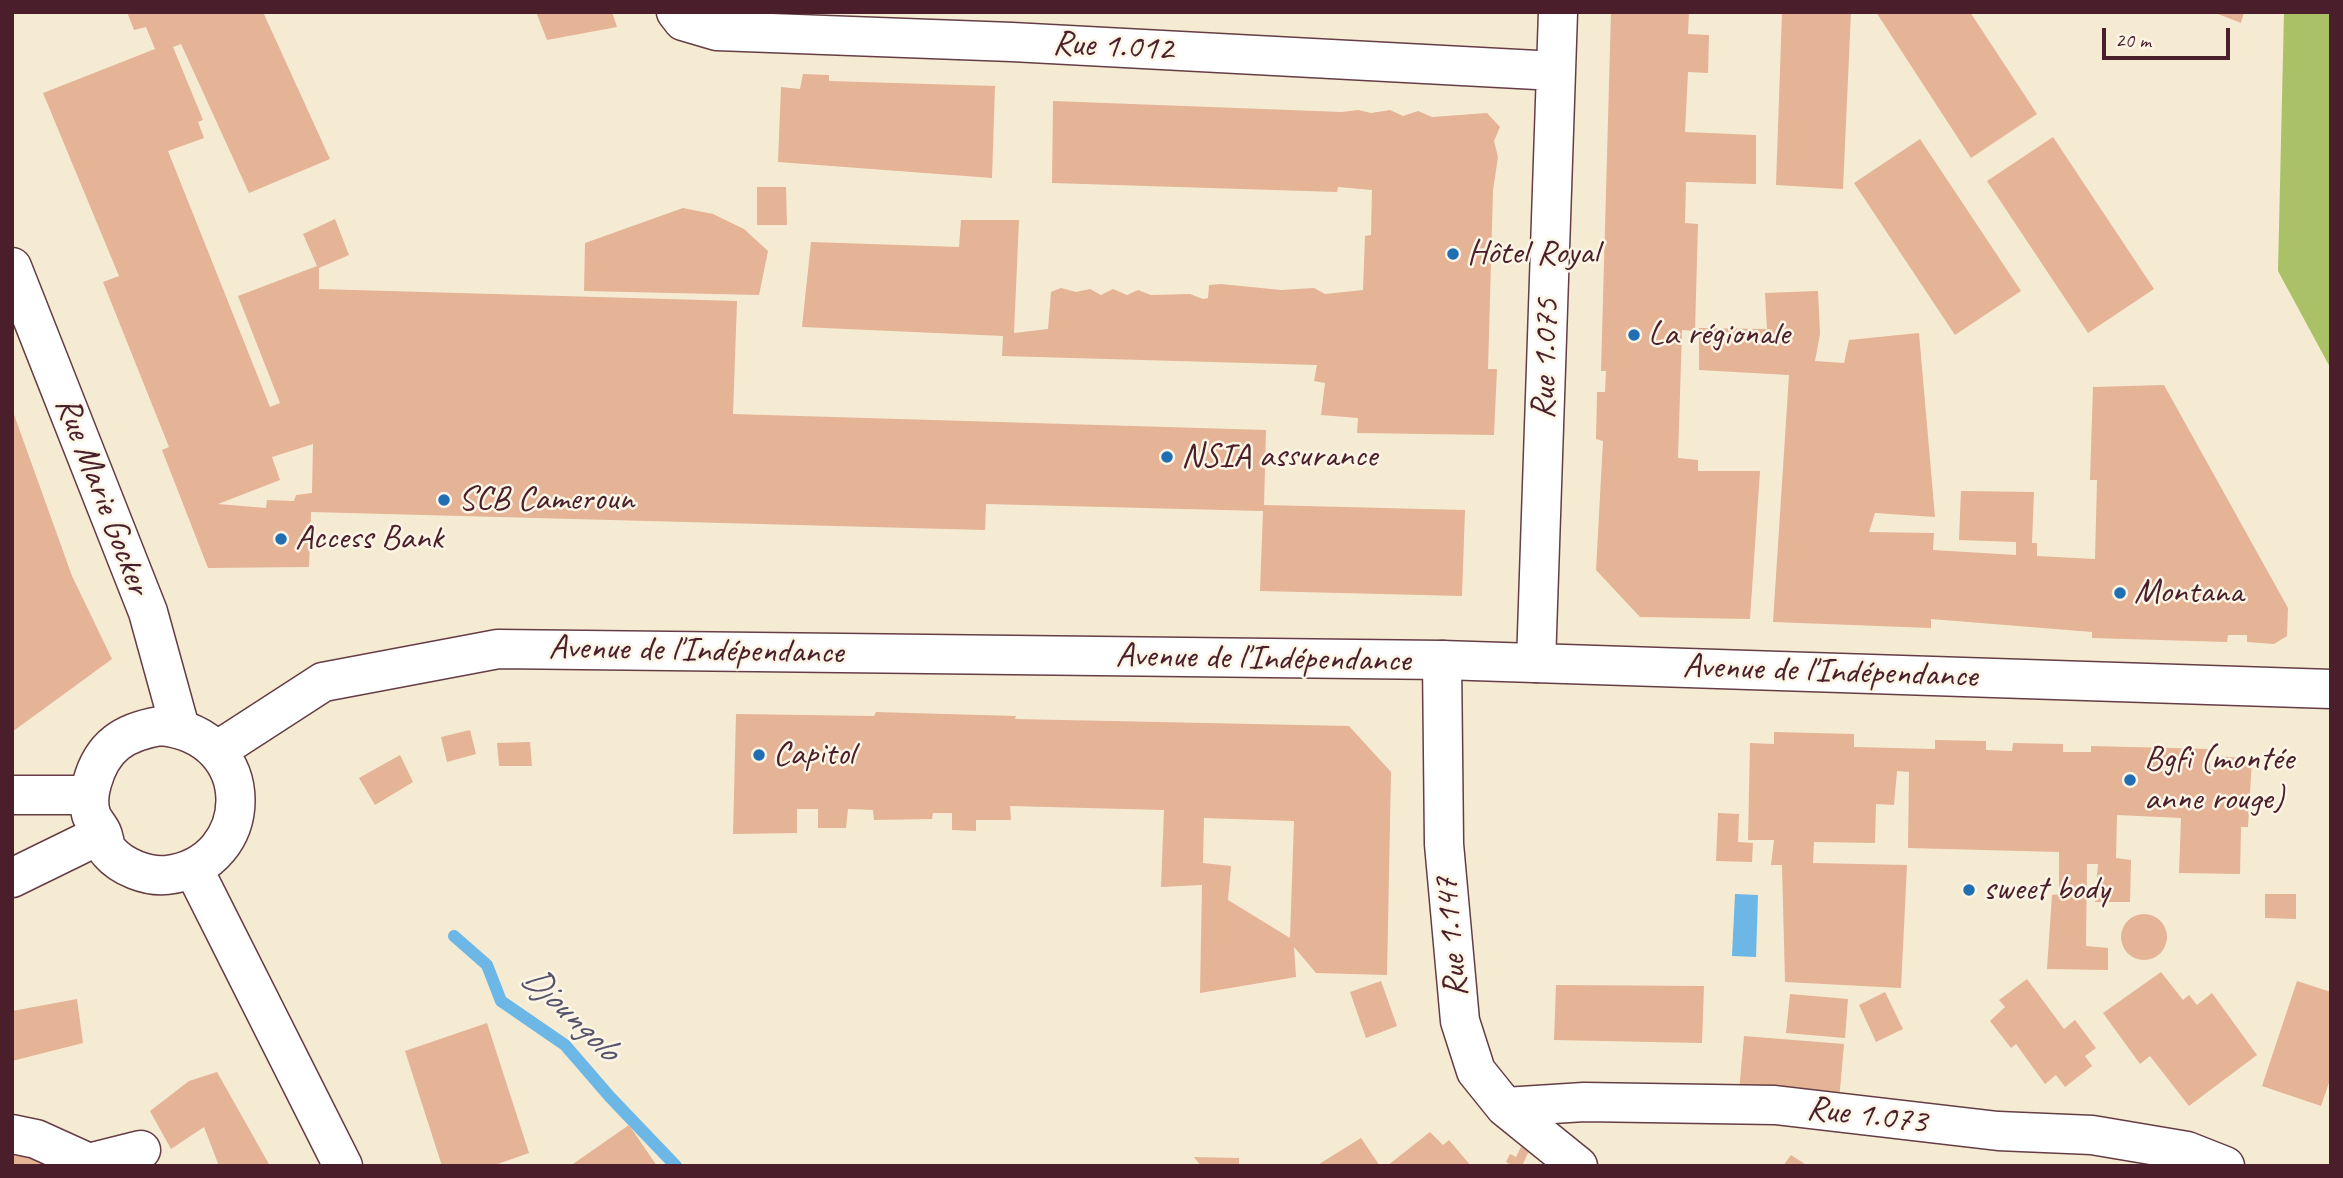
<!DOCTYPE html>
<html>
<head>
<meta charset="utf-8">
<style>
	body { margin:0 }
	#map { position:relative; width:2343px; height:1178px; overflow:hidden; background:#f5ebd3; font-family:Caveat,sans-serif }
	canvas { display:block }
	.frame { position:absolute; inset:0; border:14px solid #4a1f2b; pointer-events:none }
	.scale { position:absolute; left:2102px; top:28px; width:128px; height:32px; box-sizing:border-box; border:4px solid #4a1f2b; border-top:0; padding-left:9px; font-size:21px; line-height:24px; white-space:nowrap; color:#4a1f2b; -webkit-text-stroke:5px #fcf5e5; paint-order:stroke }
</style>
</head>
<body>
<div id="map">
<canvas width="2343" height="1178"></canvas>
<div class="frame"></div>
<div class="scale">20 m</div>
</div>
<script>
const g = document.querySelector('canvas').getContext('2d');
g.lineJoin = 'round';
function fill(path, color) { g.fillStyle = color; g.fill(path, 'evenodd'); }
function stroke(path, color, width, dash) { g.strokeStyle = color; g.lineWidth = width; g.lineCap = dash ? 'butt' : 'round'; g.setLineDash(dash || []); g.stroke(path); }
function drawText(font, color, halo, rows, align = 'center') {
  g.font = font + ' Caveat,sans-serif'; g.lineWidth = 5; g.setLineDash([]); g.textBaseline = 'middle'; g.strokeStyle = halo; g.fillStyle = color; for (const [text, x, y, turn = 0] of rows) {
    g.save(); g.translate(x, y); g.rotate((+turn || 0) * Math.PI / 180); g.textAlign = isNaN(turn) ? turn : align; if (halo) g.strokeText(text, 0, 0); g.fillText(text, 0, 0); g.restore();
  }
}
fill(new Path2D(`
	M 2284,12 L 2331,12 L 2331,369 L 2278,271 Z`), '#aac167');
fill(new Path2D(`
	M 1735,894 L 1758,895 L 1756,957 L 1732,956 Z`), '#6cb7e5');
stroke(new Path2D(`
	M 454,936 L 487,965 L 501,1001 L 565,1045 L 610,1097 L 676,1166`), '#6cb7e5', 12);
fill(new Path2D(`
	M 127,12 L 263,12 L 330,159 L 249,193 L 181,44 L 173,47 L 203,120 L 198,122 L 204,138 L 168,151 L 270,407 L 280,403 L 238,296 L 317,266 L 303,234 L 335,219 L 349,255 L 319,268 L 319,289 L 737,301 L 733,414 L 1266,430 L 1264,505 L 1465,510 L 1462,596 L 1260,591 L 1263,511 L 986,504 L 985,530 L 311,512 L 309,567 L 208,568 L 162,450 L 169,447 L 103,282 L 119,276 L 43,93 L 155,49 L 146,27 L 134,30 ZM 313,444 L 312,493 L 296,495 L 294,501 L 267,500 L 266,508 L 218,504 L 280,480 L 272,457 Z
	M 536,12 L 612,12 L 617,27 L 547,40 Z
	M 1611,12 L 1689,12 L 1688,34 L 1709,35 L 1708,73 L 1688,72 L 1685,132 L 1756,135 L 1756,184 L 1686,182 L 1685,223 L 1698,224 L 1695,331 L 1682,330 L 1678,458 L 1698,460 L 1698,471 L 1760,471 L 1750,619 L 1640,617 L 1596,570 L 1603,441 L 1596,439 L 1597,392 L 1605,392 L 1606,371 L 1601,371 Z
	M 1782,12 L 1851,12 L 1843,189 L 1776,185 Z
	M 1876,12 L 1970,12 L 2037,114 L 1971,158 Z
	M 2213,12 L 2244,12 L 2241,23 Z
	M 803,74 L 829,75 L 829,81 L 995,86 L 992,178 L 778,162 L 781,87 L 800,89 Z
	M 1053,101 L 1342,112 L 1358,110 L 1371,113 L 1390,110 L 1403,116 L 1418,111 L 1432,117 L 1487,113 L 1500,127 L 1494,141 L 1498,157 L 1493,190 L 1488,369 L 1497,369 L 1494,435 L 1357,433 L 1358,418 L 1321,415 L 1325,383 L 1314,381 L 1317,365 L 1002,356 L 1003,336 L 802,327 L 811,242 L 959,247 L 961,220 L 1019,220 L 1014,333 L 1048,329 L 1051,292 L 1061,288 L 1076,292 L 1090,289 L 1101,295 L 1113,289 L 1127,295 L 1138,290 L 1151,295 L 1190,294 L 1203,299 L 1208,298 L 1209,285 L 1221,284 L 1281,290 L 1314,288 L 1325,294 L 1363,290 L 1365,236 L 1371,235 L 1372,190 L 1338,187 L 1337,192 L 1052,183 Z
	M 2053,137 L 2154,289 L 2088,333 L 1987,181 Z
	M 1920,139 L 2021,291 L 1955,335 L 1854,183 Z
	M 757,187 L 786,187 L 787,225 L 757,225 Z
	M 683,208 L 713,214 L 744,229 L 768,251 L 759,295 L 584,291 L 585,243 Z
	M 1818,291 L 1820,334 L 1815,361 L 1844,363 L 1849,340 L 1919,333 L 1935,517 L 1875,513 L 1869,532 L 1934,533 L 1933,550 L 2016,555 L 2016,542 L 1959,540 L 1961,491 L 2034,492 L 2032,543 L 2037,543 L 2037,556 L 2095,559 L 2097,480 L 2090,480 L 2093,387 L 2164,385 L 2288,608 L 2287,636 L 2274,644 L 2247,642 L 2247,635 L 2228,635 L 2227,642 L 2092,638 L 2092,632 L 1931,619 L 1931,628 L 1773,622 L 1789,375 L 1699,370 L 1699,328 L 1767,329 L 1765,293 Z
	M 12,409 L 72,576 L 112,659 L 12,732 Z
	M 876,712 L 1016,716 L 1015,719 L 1349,726 L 1391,772 L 1387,975 L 1316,973 L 1294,947 L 1296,977 L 1200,993 L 1202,885 L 1161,887 L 1164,810 L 1010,806 L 1011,820 L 976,820 L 976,831 L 952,830 L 952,813 L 933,813 L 932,819 L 874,820 L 873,810 L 848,809 L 846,828 L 818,828 L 818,809 L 797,809 L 797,833 L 733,834 L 736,714 L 874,716 ZM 1204,818 L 1294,821 L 1290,938 L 1228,900 L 1231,866 L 1203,863 Z
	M 470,730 L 476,754 L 447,762 L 441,737 Z
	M 1774,732 L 1854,734 L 1854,747 L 1935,749 L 1935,740 L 1986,741 L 1986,750 L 2012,751 L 2013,743 L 2063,744 L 2063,752 L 2091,752 L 2091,746 L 2210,749 L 2210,769 L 2216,770 L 2217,756 L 2252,759 L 2248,827 L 2241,827 L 2240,874 L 2179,873 L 2181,818 L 2117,815 L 2116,858 L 2131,860 L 2130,902 L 2095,902 L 2098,864 L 2087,864 L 2086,946 L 2108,948 L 2108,970 L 2047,969 L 2052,895 L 2059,894 L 2059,852 L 1908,848 L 1909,772 L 1897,771 L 1894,805 L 1876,804 L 1875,843 L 1814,842 L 1813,863 L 1907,865 L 1901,988 L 1785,982 L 1782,865 L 1771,865 L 1774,840 L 1748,840 L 1750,743 L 1774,744 Z
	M 530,742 L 532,766 L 499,766 L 497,743 Z
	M 400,755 L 413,782 L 375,805 L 359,778 Z
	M 1718,813 L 1739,814 L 1738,842 L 1753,843 L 1752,862 L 1716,861 Z
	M 2265,894 L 2296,894 L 2296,919 L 2265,918 Z
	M2121 937a23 23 0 1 1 46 0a23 23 0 1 1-46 0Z
	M 2161,972 L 2183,1000 L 2189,995 L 2197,1005 L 2212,993 L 2257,1055 L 2189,1106 L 2150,1056 L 2140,1064 L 2103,1013 Z
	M 2027,979 L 2064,1029 L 2075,1020 L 2096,1048 L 2085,1056 L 2092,1066 L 2065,1087 L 2056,1075 L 2045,1084 L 2016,1044 L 2011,1048 L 1990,1021 L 2005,1007 L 1999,1000 Z
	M 1381,981 L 1397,1026 L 1366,1038 L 1350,992 Z
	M 2297,981 L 2331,992 L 2331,1077 L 2321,1106 L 2262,1086 Z
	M 1556,985 L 1704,986 L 1702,1043 L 1554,1040 Z
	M 1885,992 L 1903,1029 L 1876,1042 L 1859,1005 Z
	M 1790,994 L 1848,999 L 1845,1038 L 1786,1033 Z
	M 77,999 L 83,1043 L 12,1061 L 12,1011 Z
	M 487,1023 L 529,1153 L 492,1166 L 442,1166 L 405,1051 Z
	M 1744,1036 L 1844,1044 L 1839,1101 L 1739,1092 Z
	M 217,1072 L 270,1166 L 219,1166 L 204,1127 L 171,1149 L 150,1111 L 189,1081 Z
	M 629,1125 L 657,1166 L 570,1166 Z
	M 1430,1132 L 1443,1145 L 1449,1140 L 1471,1166 L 1387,1166 Z
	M 1361,1138 L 1380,1166 L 1316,1166 Z
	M 1529,1141 L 1529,1151 L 1522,1166 L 1513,1166 L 1506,1162 L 1510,1154 L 1516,1157 L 1521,1147 L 1525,1149 Z
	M 29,1142 L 43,1166 L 12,1166 L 12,1152 Z
	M 1791,1155 L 1808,1166 L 1783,1166 Z
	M 1194,1157 L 1239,1158 L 1239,1166 L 1201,1166 Z`), '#e5b396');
const minor = new Path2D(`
	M 676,12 L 683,21 L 717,31 L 1012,42 L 1556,71
	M 12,267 L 148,612 L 180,728
	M 1442,660 L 1444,844 L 1460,1021 L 1476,1071 L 1505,1107 L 1578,1166
	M 1536,663 L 1558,12
	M 12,878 L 102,834
	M 1505,1107 L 1584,1102 L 1775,1105 L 1998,1131 L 2092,1135 L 2187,1151 L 2225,1166
	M 12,1134 L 36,1139 L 89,1163 L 90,1166
	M 89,1163 L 141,1150`);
const major = new Path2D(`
	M 160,726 C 262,735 257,864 167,875 C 147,877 122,867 109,852 C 104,847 105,839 102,833 C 99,826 93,821 91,814 C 88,804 89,793 92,783 C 102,746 124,732 160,726 Z
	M 218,750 L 323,682 L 498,649 L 1442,660 L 2331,689
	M 12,795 L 88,795
	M 193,868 L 343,1166`);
stroke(minor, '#643e44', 41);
stroke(major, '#643e44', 41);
stroke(minor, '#fff', 38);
stroke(major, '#fff', 38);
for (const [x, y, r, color] of [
	[1453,254,7,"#1f6fb2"],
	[1634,335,7,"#1f6fb2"],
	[1167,457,7,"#1f6fb2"],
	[444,500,7,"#1f6fb2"],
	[281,539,7,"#1f6fb2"],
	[2120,593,7,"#1f6fb2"],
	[759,755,7,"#1f6fb2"],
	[2130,780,7,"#1f6fb2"],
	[1969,890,7,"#1f6fb2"]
]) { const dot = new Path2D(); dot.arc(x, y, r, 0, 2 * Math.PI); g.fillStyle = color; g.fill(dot); stroke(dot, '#fcf5e5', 2.5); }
drawText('35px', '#4a1f2b', '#fcf5e5', [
	["Rue 1.012",1113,47,3],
	["Rue 1.075",1546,359,-88],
	["Rue Marie Gocker",102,496,69],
	["Avenue de l'Indépendance",696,651,1],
	["Avenue de l'Indépendance",1263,659,1],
	["Avenue de l'Indépendance",1830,672,2],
	["Rue 1.147",1452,937,-95],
	["Rue 1.073",1867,1116,7]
]);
drawText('35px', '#4a1f2b', '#fcf5e5', [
	["Hôtel Royal",1467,254],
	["La régionale",1648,335],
	["NSIA assurance",1181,457],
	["SCB Cameroun",458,500],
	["Access Bank",295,539],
	["Montana",2134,593],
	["Capitol",773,755],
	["Bgfi (montée",2144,760],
	["anne rouge)",2144,800],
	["sweet body",1983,890]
], 'left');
drawText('italic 37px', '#56546c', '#fcf5e5', [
	["Djoungolo",570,1014,44]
]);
</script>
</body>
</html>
